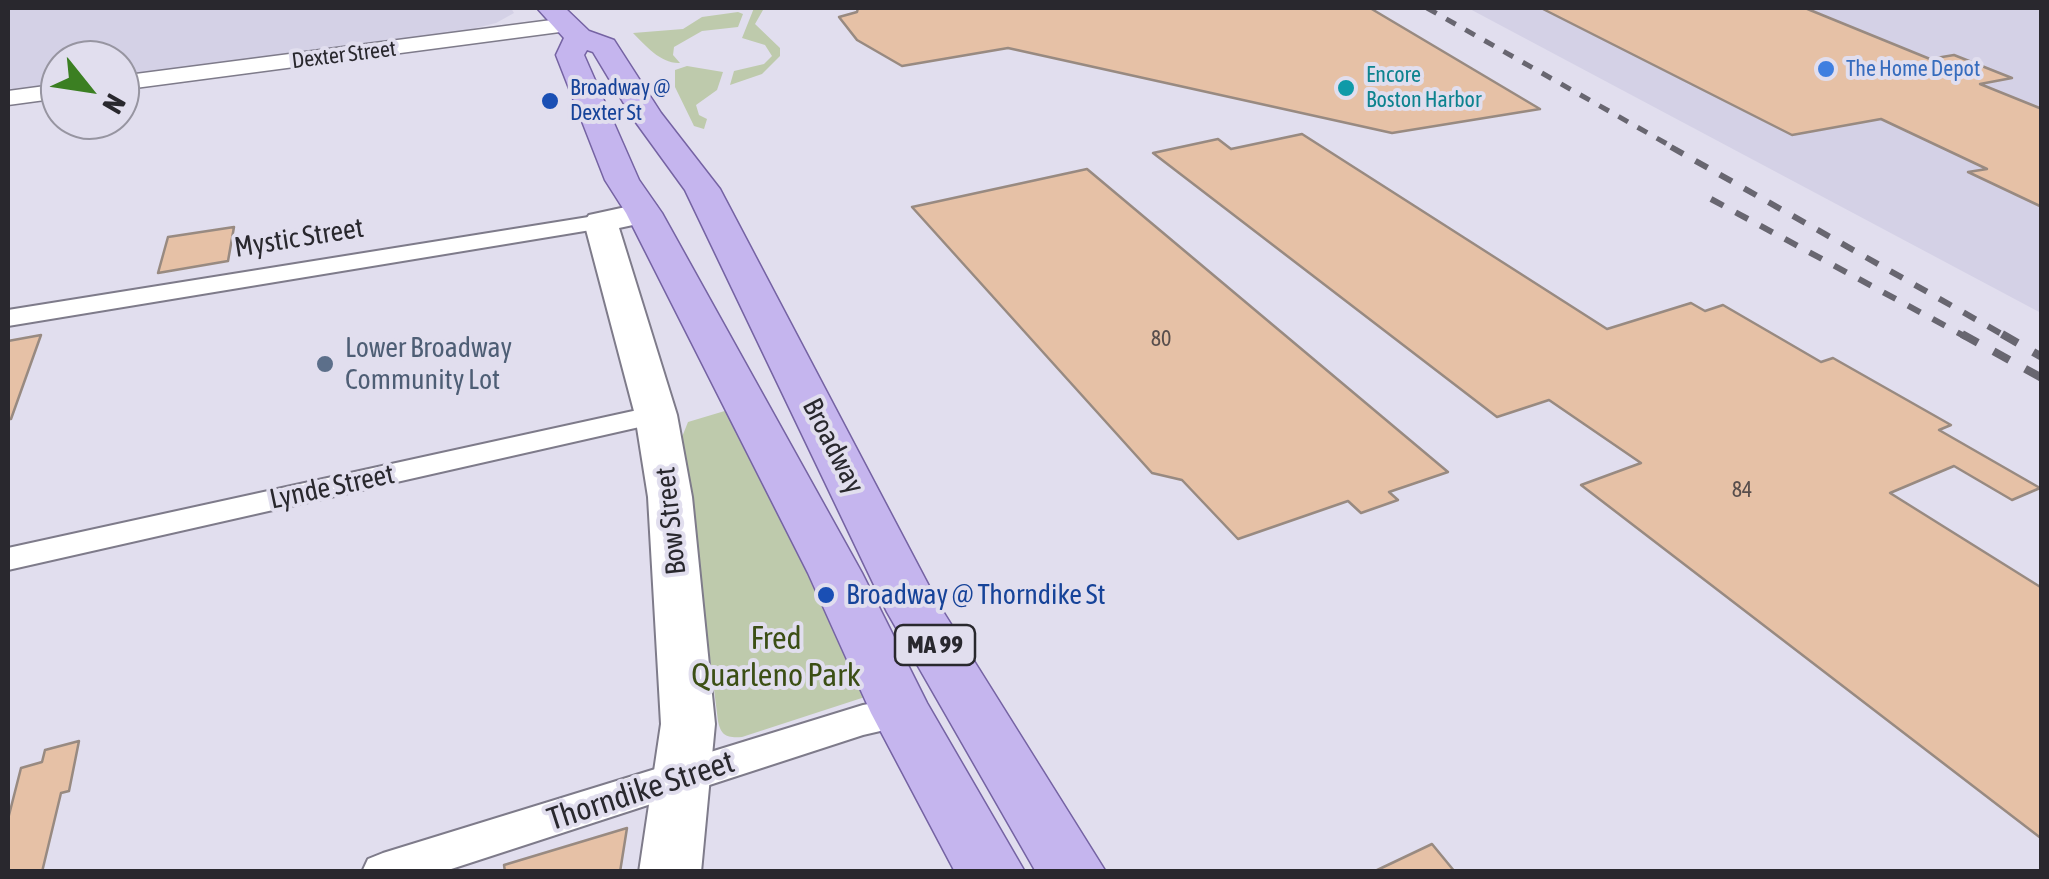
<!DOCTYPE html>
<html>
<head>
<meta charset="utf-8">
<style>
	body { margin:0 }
	#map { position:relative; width:2049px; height:879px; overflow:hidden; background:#e1deee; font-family:"Asap Condensed",sans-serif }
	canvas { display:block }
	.frame { position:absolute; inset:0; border:10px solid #29282e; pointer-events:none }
	.north { position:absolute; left:40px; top:40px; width:100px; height:100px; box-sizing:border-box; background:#e1deee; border:2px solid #9795a1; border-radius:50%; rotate:120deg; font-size:28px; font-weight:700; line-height:40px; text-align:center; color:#29282e }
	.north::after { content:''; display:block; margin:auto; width:35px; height:45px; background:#3b7f22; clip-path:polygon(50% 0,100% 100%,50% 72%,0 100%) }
</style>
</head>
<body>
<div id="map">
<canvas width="2049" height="879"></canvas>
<div class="frame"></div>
<div class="north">N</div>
</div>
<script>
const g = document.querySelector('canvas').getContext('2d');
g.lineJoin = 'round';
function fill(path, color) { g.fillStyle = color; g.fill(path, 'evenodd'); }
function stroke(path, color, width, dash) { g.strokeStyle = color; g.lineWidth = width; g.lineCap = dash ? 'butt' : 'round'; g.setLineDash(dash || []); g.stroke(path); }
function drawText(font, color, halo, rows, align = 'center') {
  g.font = font + ' "Asap Condensed",sans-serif'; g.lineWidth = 8; g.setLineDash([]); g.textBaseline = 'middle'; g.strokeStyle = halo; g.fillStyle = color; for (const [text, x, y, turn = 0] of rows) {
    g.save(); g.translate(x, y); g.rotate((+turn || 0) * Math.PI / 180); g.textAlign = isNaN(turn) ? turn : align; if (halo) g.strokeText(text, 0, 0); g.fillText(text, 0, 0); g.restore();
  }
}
fill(new Path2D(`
	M 8,8 L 511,8 L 514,13 L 496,23 L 452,34 L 120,77 L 120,60 L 60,60 L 60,84 L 8,91 Z
	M 1468,8 L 2041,8 L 2041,313 Z`), '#d4d1e6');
fill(new Path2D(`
	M 754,8 L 763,10 L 755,24 L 780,48 L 780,56 L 762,74 L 730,85 L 734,71 L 764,64 L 772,56 L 765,45 L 742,38 Z
	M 738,12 L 743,14 L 738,27 L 702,31 L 674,47 L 673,55 L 680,63 C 661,64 646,46 633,33 L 683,29 L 702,17 Z
	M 687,66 L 723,72 L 717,90 L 696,105 L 699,115 L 707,119 L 704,129 L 694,126 L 675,87 L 675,70 Z
	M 728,410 L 868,696 L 742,737 C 727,738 721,736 718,721 L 682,437 L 688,422 Z`), '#becaac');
const building = new Path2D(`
	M 858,8 L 1370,8 L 1540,109 L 1392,133 L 1008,48 L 902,66 L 857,40 L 839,17 L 857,12 Z
	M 1541,8 L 1805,8 L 1930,59 L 1954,55 L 2012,78 L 1980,84 L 2042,109 L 2042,207 L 1968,172 L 1987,169 L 1881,119 L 1792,135 Z
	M 1302,134 L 1607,329 L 1691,303 L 1705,311 L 1723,305 L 1821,362 L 1833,358 L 1951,425 L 1939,430 L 2040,488 L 2012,500 L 1954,466 L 1890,493 L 2042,588 L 2042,839 L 1581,485 L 1641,463 L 1549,400 L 1497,417 L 1153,153 L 1218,139 L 1231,149 Z
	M 1087,169 L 1448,472 L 1389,492 L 1398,500 L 1361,513 L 1348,501 L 1238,539 L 1182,480 L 1152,473 L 912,207 Z
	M 234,227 L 228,261 L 158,273 L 168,237 Z
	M 41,335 L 11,419 L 8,419 L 8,341 Z
	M 79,741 L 69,791 L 61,793 L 42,872 L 8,872 L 8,819 L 21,768 L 42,762 L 45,750 Z
	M 627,828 L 620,872 L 505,872 L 504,865 Z
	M 1432,844 L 1455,872 L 1373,872 Z`);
fill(building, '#e6c1a6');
stroke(building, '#988a81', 2.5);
const minor = new Path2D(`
	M 601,215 L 609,217 L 613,222 L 609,227 L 8,326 L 8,310 Z
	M 656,406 L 666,409 L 671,415 L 666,421 L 8,570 L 8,548 Z
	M 901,698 L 915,703 L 920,713 L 915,723 L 863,735 L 442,872 L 362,872 L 368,859 L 383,853 L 863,705 Z`);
const tertiary = new Path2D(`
	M 567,18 L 575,20 L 578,25 L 575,30 L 120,90 L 120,76 Z
	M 60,84 L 60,98 L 8,105 L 8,91 Z`);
const secondary = new Path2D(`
	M 644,203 L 656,206 L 660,213 L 656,220 L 619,228 L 677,415 L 692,497 L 715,724 L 701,872 L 639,872 L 661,724 L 648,497 L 635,415 L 584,222 L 589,215 Z`);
const primary = new Path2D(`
	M 537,8 L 565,8 L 589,31 L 614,40 L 661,113 L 720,189 L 939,605 L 1106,872 L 1036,872 L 887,612 L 685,190 L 632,117 L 593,52 L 587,50 L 584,55 L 639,180 L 662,213 L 862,573 L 927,703 L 1025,872 L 955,872 L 871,713 L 808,573 L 626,213 L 605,180 L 556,55 L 564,38 Z`);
stroke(minor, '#7e7b8a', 4);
stroke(tertiary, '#7e7b8a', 3);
stroke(secondary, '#7e7b8a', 4);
stroke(primary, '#7563a3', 3);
fill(minor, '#fff');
fill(tertiary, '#fff');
fill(secondary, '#fff');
fill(primary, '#c5b5ee');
stroke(new Path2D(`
	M 1427,8 L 1676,149`), '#686670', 5, [11, 11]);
stroke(new Path2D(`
	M 1671,147 L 2007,337
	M 1711,199 L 1966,337`), '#686670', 6, [14, 14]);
stroke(new Path2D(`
	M 1962,334 L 2042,378
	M 2002,334 L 2042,357`), '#686670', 8, [18, 18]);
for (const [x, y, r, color] of [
	[1826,69,10,"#3f7fe0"],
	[1346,88,10,"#0f9aa8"],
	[550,101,10,"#1a4fb4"],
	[325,364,10,"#5c6f8a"],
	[826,595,10,"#1a4fb4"]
]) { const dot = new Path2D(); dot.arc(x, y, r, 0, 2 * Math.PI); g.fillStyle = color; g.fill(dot); stroke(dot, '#e1deee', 4); }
drawText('22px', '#29282e', '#e1deee', [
	["Dexter Street",344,55,-7]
]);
drawText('22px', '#366cbe', '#e1deee', [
	["The Home Depot",1846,69]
], 'left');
drawText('22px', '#0d838f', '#e1deee', [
	["Encore",1366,75],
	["Boston Harbor",1366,100]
], 'left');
drawText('22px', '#164399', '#e1deee', [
	["Broadway @",570,88],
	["Dexter St",570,113]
], 'left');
drawText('22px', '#584e4c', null, [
	["80",1161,339],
	["84",1742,490]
]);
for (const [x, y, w] of [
	[935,645,80]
]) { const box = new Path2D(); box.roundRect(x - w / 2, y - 20, w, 40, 8); g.fillStyle = '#e1deee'; g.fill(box); stroke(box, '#29282e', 2.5); }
drawText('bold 25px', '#29282e', null, [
	["MA 99",935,645]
]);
drawText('28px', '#29282e', '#e1deee', [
	["Mystic Street",299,238,-9],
	["Broadway",833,446,63],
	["Lynde Street",332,487,-12],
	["Bow Street",671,521,-96]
]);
drawText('28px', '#4e5e75', '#e1deee', [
	["Lower Broadway",345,348],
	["Community Lot",345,380]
], 'left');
drawText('28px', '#164399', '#e1deee', [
	["Broadway @ Thorndike St",846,595]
], 'left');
drawText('32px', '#3c4f15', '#e1deee', [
	["Fred",776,639],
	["Quarleno Park",776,676]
]);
drawText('32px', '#29282e', '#e1deee', [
	["Thorndike Street",641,791,-18]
]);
</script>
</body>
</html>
